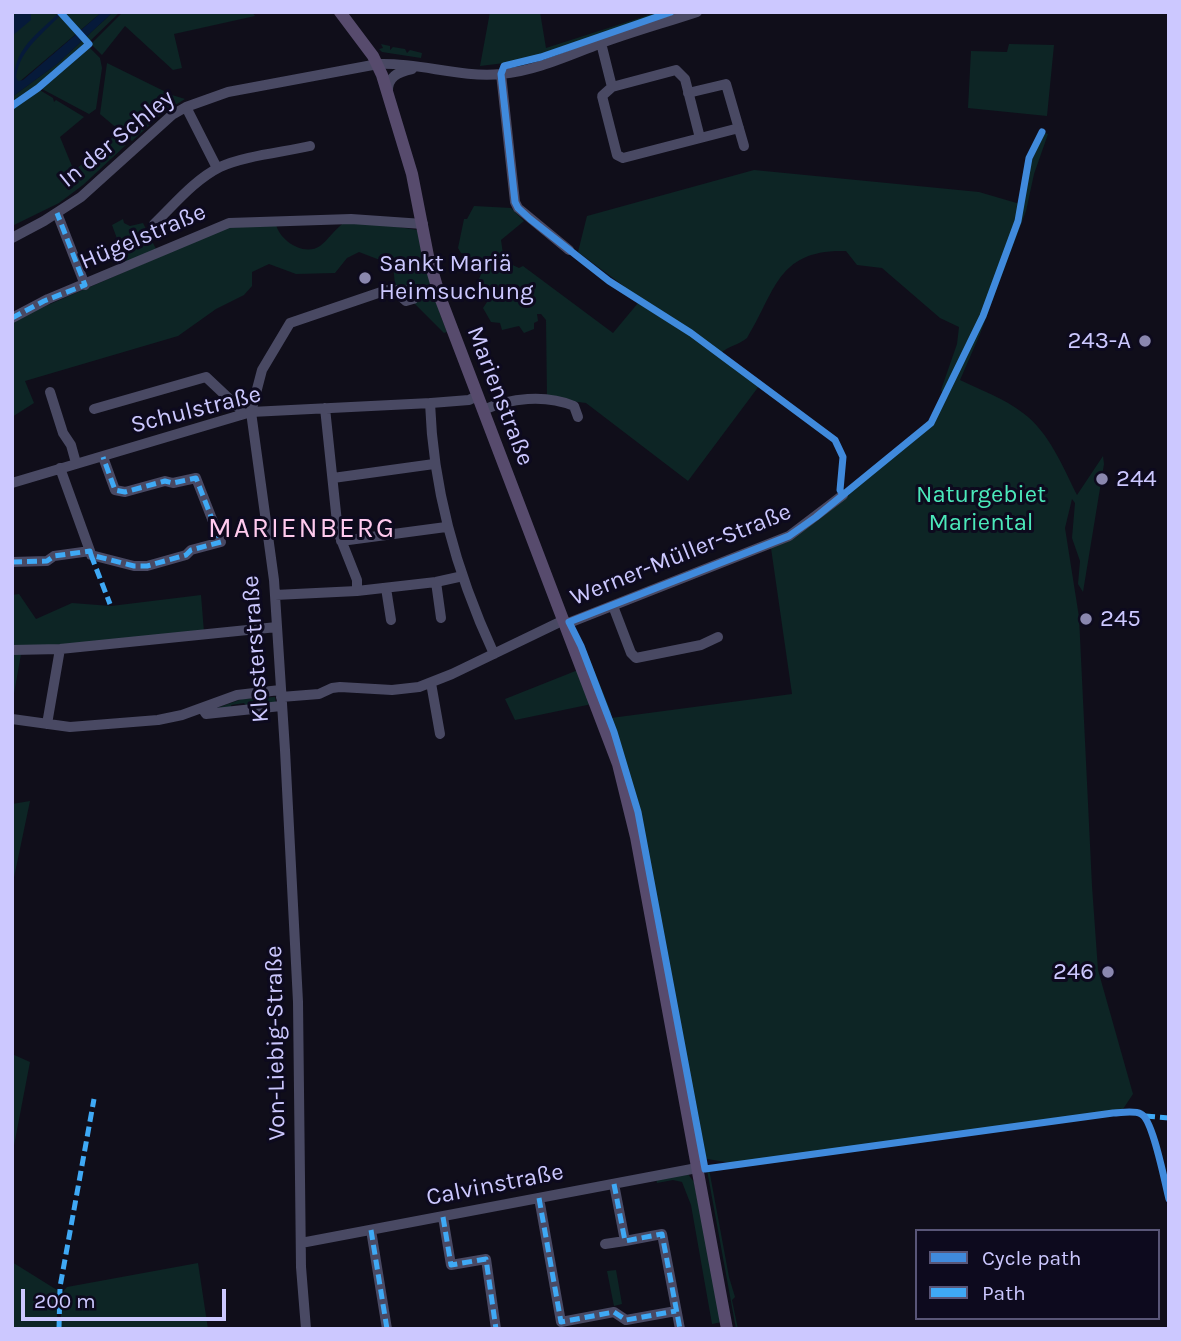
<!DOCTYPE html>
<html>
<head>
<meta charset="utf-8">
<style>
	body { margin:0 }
	#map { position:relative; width:1181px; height:1341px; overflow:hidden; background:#100e1a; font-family:Karla,sans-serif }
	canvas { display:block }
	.frame { position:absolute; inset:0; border:14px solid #ccc8ff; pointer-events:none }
	.legend { position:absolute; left:915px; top:1229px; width:245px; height:91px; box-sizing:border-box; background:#0d0a1e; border:2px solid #595678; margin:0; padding:9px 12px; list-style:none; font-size:21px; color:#ccc8ff }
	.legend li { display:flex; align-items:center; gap:14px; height:35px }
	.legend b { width:35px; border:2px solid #595678 }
	.scale { position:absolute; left:21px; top:1289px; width:205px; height:32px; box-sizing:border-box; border:4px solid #ccc8ff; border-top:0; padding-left:9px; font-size:21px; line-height:24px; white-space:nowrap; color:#ccc8ff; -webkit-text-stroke:5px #0d0a1e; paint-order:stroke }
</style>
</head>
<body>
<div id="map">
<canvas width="1181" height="1341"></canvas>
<div class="frame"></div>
<ul class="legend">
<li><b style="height:9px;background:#408adc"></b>Cycle path</li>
<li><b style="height:9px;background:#3fa9f5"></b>Path</li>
</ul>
<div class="scale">200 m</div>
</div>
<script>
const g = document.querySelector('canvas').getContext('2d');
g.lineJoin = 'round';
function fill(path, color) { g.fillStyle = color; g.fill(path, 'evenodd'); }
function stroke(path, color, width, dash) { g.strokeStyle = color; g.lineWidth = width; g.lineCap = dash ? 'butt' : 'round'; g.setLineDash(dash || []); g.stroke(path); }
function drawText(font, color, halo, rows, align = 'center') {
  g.font = font + ' Karla,sans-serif'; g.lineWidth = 6; g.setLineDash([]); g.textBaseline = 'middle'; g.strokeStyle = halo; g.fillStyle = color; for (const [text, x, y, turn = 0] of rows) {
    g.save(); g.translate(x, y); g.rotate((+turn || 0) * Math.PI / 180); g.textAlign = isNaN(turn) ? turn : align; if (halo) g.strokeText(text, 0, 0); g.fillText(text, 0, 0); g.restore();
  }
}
fill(new Path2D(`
	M 12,12 L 102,12 L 12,88 Z
	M 113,12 L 120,12 L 89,42 L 85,38 Z
	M 123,12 L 252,12 L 255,16 L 174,34 L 182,68 L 173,70 L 125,26 L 102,55 L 91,44 Z
	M 490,12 L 540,12 L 546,48 L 658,12 L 665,12 L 540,56 L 521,61 L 480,66 Z
	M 84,39 L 88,43 C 64,66 40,86 12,103 L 12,97 L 57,64 Z
	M 381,44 L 390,46 L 390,50 L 393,47 L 405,49 L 407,53 L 410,50 L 422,53 L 421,58 L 382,52 L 379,49 L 383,48 Z
	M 1009,44 L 1054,45 L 1047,116 L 968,108 L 971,51 L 1007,52 Z
	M 88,46 L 100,58 L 102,68 L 96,109 L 89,114 L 42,89 Z
	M 107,63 L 172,95 L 185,99 L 164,112 L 132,141 L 100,114 Z
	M 38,89 L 53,98 L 54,102 L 56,100 L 84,117 L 60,137 L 74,171 L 113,137 L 126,145 L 83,185 L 59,203 L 12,226 L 12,107 Z
	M 1045,133 L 1048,134 L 1034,174 L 1026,211 L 980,334 L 960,380 C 981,390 1005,399 1023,413 C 1049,432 1063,467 1077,495 L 1103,456 L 1104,464 L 1083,592 L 1078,584 L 1080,561 L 1072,538 L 1075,503 L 1072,499 L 1065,528 L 1079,617 L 1092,886 L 1098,970 L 1133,1094 L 1123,1109 L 1085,1117 L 736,1164 L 702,1158 C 687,1078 673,998 658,918 C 641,827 623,725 580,643 L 584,645 L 611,712 L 611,718 L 792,694 L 771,548 L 820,517 L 935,419 L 984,317 L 1022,213 L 1030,163 Z
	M 754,170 L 979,192 L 1020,204 L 1013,230 L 974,332 L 943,394 L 941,390 L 957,344 L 959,327 L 940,318 L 882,268 L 857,265 L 846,251 C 777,249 776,291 747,338 C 739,345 728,346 721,353 L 641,299 L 578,252 L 587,216 Z
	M 474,206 L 511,208 L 524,221 L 501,240 L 504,261 L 519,268 L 523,266 L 613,333 L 638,303 L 693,336 L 759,386 L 688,481 L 586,403 L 547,398 L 546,320 L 541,314 L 537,314 L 538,321 L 534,323 L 534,329 L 524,333 L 519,326 L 502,330 L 500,323 L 491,322 L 483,308 L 487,302 L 478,281 L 483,270 L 481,265 L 472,261 L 469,255 L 461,253 L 458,248 L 464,219 L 467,219 Z
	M 123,219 L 124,223 L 130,226 L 143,223 L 156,249 L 126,263 L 112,225 Z
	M 345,222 L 385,225 L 418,230 L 440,314 L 447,332 L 444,333 L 413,302 L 416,297 L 395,285 L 393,265 L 359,252 L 347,258 L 335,273 L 296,274 L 269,264 L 252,272 L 252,286 L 244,295 L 216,309 L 178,336 L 25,381 L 34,403 L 12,417 L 12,323 L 18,318 L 226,228 L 276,224 C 279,240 304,257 320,246 C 327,241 335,229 345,222 Z
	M 19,594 L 36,619 L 72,603 L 111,606 L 201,595 L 204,632 L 32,647 L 12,645 L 12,595 Z
	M 12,654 L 21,654 L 12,705 Z
	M 578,670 L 592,704 L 515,720 L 505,699 Z
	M 275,697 L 276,703 L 271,706 L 266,701 L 253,702 L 255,707 L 248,708 L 244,703 L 231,705 L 233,710 L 214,709 L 242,699 Z
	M 30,801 L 12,887 L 12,804 Z
	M 12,1054 L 30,1062 L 12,1156 Z
	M 709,1169 L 729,1277 L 735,1297 L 732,1300 L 738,1329 L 736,1329 L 707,1170 Z
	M 688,1174 L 694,1182 L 722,1322 L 712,1324 L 691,1205 L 682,1182 L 673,1180 L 657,1183 L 656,1178 Z
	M 12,1262 L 57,1290 L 57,1329 L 12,1329 Z
	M 198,1263 L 208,1329 L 61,1329 L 61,1294 L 67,1287 Z
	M 616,1270 L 622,1304 L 614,1306 L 607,1271 Z`), '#0d2525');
fill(new Path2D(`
	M 17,12 L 31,12 L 31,20 L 12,36 L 12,18 Z
	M 60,12 L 63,12 C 45,33 20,48 16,77 L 18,81 L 23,80 L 102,12 L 113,12 L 57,64 L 12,97 C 12,50 28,42 60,12 Z`), '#061a3a');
stroke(new Path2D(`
	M 601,43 L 612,87
	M 501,74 L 515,202 L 518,208 L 569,250
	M 388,92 C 387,77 398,72 412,69
	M 688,93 L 726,84 L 744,146
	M 186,107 L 217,168
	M 700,138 L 685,79 L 676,70 L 612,87 L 602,96 L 617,155 L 623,158 L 739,128
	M 57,213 L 85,285
	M 154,224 C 174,205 194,180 220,167 C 243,156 284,152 310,146
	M 12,238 L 44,221 L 81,197 L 172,115 L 186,107 L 228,92 L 378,64 C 419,62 459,78 501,74 C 535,71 567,56 599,44 C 631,32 664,23 697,12
	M 12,318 L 48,299 L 229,223 L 351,219 L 423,224
	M 50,392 L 63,433 L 71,445 L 76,463
	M 430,403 C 433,491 457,574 494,654
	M 325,408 L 338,532 L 357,580 L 357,591
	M 94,409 L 206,377 L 240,409 L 241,415
	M 483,410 C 510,398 545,394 574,406 L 578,417
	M 60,468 L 90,551
	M 333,478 L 434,464
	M 12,483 L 251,412 L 431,403 L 469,400 L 477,396
	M 341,541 L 446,527
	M 12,562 L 47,561 L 54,556 L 90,551 L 91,555 L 134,566 L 147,566 L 186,555 L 191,550 L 221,542 L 196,478 L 173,483 L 165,481 L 125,492 L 115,490 L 103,457
	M 436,582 L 441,618
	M 386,588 L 391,620
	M 275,595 L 357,591 L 436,582 L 463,576
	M 613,606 L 631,653 L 636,658 L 701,645 L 718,637
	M 566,624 L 789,536 L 843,495
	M 12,650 L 60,649 L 277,627
	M 431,683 L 440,734
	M 281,697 L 319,694 L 332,688 L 340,687 L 392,690 L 419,687 L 452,674 L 564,620
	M 202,708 L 206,714 L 281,706
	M 12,719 L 70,727 L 158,720 L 182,715 L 237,695 L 280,690
	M 47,724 L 60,649
	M 614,1184 L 625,1241 L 662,1234 L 680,1329
	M 539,1198 L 561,1322 L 614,1312 L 626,1320 L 676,1311
	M 443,1217 L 451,1265 L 486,1259 L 496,1329
	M 371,1230 L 387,1329
	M 301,1243 L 697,1168
	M 605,1244 L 625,1241
	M 306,1329 L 301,1267 L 298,1002 L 285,750 L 274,580 L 251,412 L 262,370 L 290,323 L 387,290 L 394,290 L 406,301 L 413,299 L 412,291 L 394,290`), '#494963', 10);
stroke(new Path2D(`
	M 340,12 L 373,56 L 382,75 L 412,174 L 428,256 L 440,297 L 618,764 L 636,837 L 727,1329`), '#574b6d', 12);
stroke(new Path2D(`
	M 12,318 L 44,301 L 85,285 L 57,213
	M 91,555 L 110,604
	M 12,562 L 47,561 L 54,556 L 90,551 L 91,555 L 134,566 L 147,566 L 186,555 L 191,550 L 221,542 L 196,478 L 173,483 L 165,481 L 125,492 L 115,490 L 103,457
	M 1145,1116 L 1169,1118
	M 614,1184 L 625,1241 L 662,1234 L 680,1329
	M 539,1198 L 561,1322 L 614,1312 L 626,1320 L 676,1311
	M 443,1217 L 451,1265 L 486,1259 L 496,1329
	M 371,1230 L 387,1329
	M 59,1329 L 60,1287 L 94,1099`), '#3fa9f5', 5, [10, 5]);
stroke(new Path2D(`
	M 671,12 L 541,57 L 504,66 L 501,74 L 515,202 L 518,208 L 530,219 L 609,281 L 691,333 L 835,440 L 843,457 L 840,490 L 843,495
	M 12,106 L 38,88 L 89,44 L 60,12
	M 1042,132 L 1029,158 L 1018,221 L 983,316 L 931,423 L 816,517 L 789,536 L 569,622 L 581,646 L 614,732 L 638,812 L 705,1169 L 1113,1113 C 1121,1113 1134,1110 1141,1114 C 1153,1119 1165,1184 1169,1199`), '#408adc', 7);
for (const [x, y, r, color] of [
	[365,278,7,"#8a87af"],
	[1145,341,7,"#8a87af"],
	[1102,479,7,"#8a87af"],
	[1086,619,7,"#8a87af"],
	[1108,972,7,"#8a87af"]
]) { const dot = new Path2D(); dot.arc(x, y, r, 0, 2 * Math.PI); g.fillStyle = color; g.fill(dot); stroke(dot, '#0d0a1e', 2.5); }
drawText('24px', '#ccc8ff', '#0d0a1e', [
	["In der Schley",117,139,-39],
	["Hügelstraße",143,237,-23],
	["Marienstraße",500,396,69],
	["Schulstraße",196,410,-14],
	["Werner-Müller-Straße",681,555,-22],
	["Klosterstraße",256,649,-94],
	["Von-Liebig-Straße",276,1043,-91],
	["Calvinstraße",495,1185,-11]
]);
drawText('24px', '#ccc8ff', '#0d0a1e', [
	["Sankt Mariä",379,264],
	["Heimsuchung",379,292],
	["243-A",1131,341,"right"],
	["244",1116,479],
	["245",1100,619],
	["246",1094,972,"right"]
], 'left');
drawText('24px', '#4be8ba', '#0d0a1e', [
	["Naturgebiet",981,495],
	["Mariental",981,523]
]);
g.letterSpacing = '2px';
drawText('28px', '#ffcaee', '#0d0a1e', [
	["MARIENBERG",302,529]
]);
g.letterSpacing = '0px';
</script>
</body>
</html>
